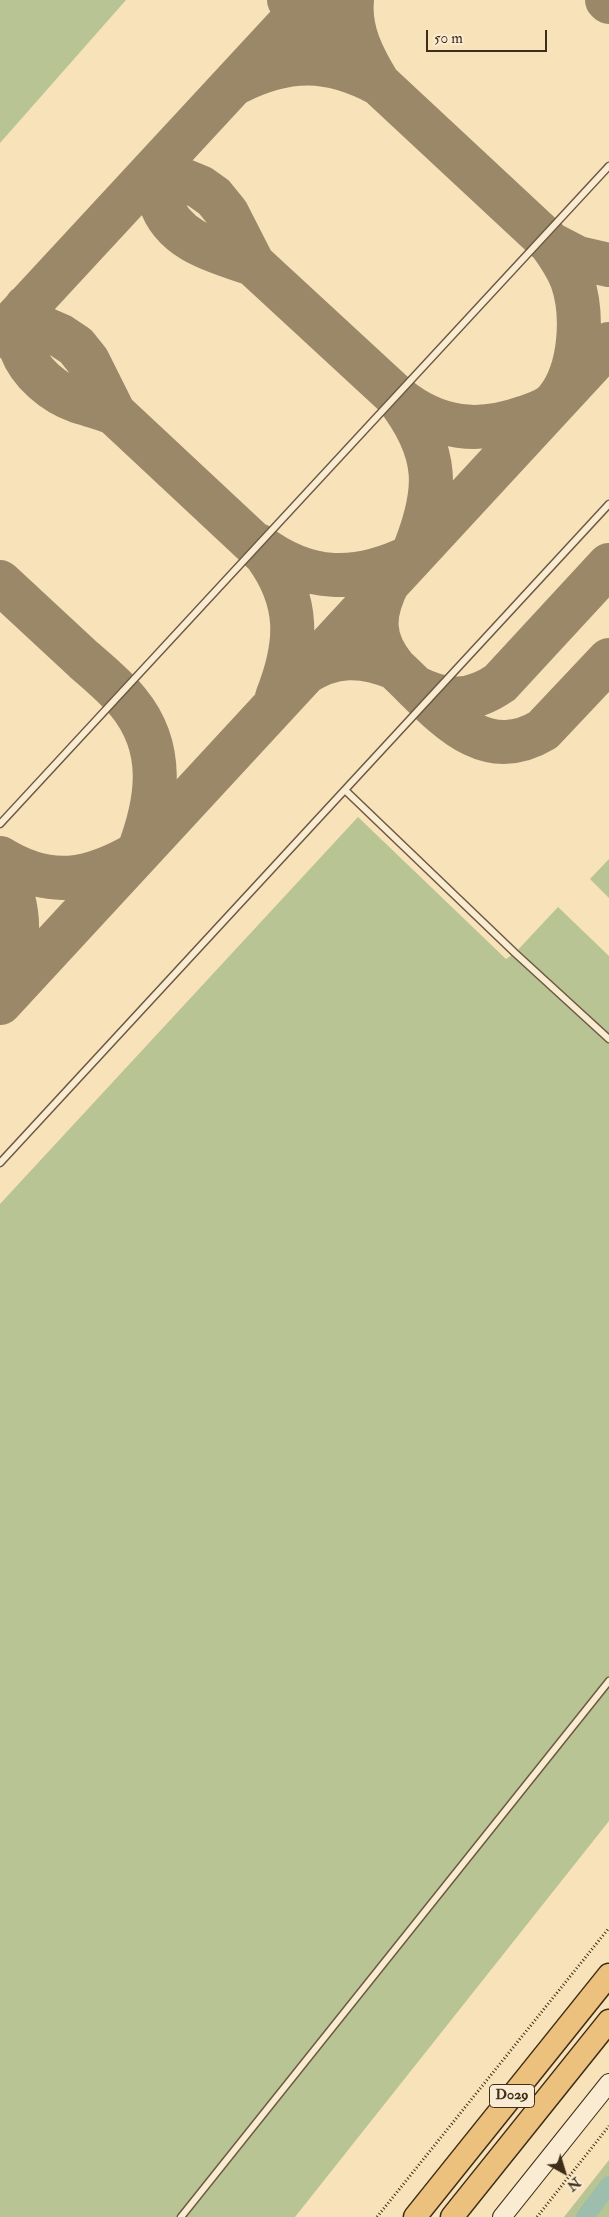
<!DOCTYPE html>
<html>
<head>
<meta charset="utf-8">
<style>
	body { margin:0 }
	#map { position:relative; width:609px; height:2217px; overflow:hidden; background:#f7e2ba; font-family:"IM FELL Double Pica",serif }
	canvas { display:block }
	.north { position:absolute; left:539px; top:2147px; width:50px; height:50px; -webkit-text-stroke:4px #faecd2; paint-order:stroke; rotate:141deg; font-size:14px; font-weight:700; line-height:20px; text-align:center; color:#3e2d18 }
	.north::after { content:''; display:block; margin:auto; width:18px; height:22px; background:#3e2d18; clip-path:polygon(50% 0,100% 100%,50% 72%,0 100%) }
	.scale { position:absolute; left:426px; top:30px; width:121px; height:22px; box-sizing:border-box; border:2px solid #3e2d18; border-top:0; padding-left:6px; font-size:15px; line-height:18px; white-space:nowrap; color:#3e2d18; -webkit-text-stroke:4px #faecd2; paint-order:stroke }
</style>
</head>
<body>
<div id="map">
<canvas width="609" height="2217"></canvas>
<div class="north">N</div>
<div class="scale">50 m</div>
</div>
<script>
const g = document.querySelector('canvas').getContext('2d');
g.lineJoin = 'round';
function fill(path, color) { g.fillStyle = color; g.fill(path, 'evenodd'); }
function stroke(path, color, width, dash) { g.strokeStyle = color; g.lineWidth = width; g.lineCap = dash ? 'butt' : 'round'; g.setLineDash(dash || []); g.stroke(path); }
function drawText(font, color, halo, rows, align = 'center') {
  g.font = font + ' "IM FELL Double Pica",serif'; g.lineWidth = 4.5; g.setLineDash([]); g.textBaseline = 'middle'; g.strokeStyle = halo; g.fillStyle = color; for (const [text, x, y, turn = 0] of rows) {
    g.save(); g.translate(x, y); g.rotate((+turn || 0) * Math.PI / 180); g.textAlign = isNaN(turn) ? turn : align; if (halo) g.strokeText(text, 0, 0); g.fillText(text, 0, 0); g.restore();
  }
}
fill(new Path2D(`
	M 0,0 L 126,0 L 0,143 Z
	M 358,817 L 506,959 L 515,953 L 558,907 L 609,956 L 609,1821 L 295,2217 L 0,2217 L 0,1204 Z
	M 609,859 L 609,898 L 590,879 Z
	M 609,2160 L 609,2217 L 564,2217 Z`), '#b8c493');
stroke(new Path2D(`
	M 585,2217 L 609,2185`), '#9dbead', 18);
stroke(new Path2D(`
	M 289,0 L 551,244 L 578,258 L 609,265
	M 607,0 L 609,2
	M 236,83 C 287,57 329,57 379,84 C 363,58 349,31 352,0
	M 164,159 C 161,171 156,188 160,201 C 173,242 218,252 253,264
	M 143,182 L 162,178 L 183,180 L 200,187 L 214,197 L 227,213 L 253,264 L 396,396 C 440,453 439,491 412,556 C 357,583 308,583 258,545
	M 26,307 C 22,320 17,335 21,349 C 30,373 54,393 77,401 C 89,405 102,408 114,413
	M 4,331 L 24,326 L 45,329 L 61,336 L 76,346 L 88,361 L 114,413 L 266,555 C 300,602 298,644 277,697
	M 0,336 L 311,0
	M 398,398 C 438,430 479,434 526,417 C 535,414 550,408 556,401 C 581,371 584,315 572,280 C 567,267 559,255 551,244
	M 0,582 C 28,608 56,634 84,660 C 99,673 115,686 128,702 C 166,748 158,801 138,853 C 90,881 50,889 0,858
	M 395,668 C 438,707 480,768 543,730 L 609,660
	M 303,674 C 333,654 362,654 395,668 C 371,639 372,614 389,581
	M 415,687 C 446,703 471,703 500,683 L 609,565
	M 0,865 C 25,912 20,948 2,996
	M 0,1003 L 609,344`), '#9a8869', 44);
const lane = new Path2D(`
	M 346,791 L 515,953 L 609,1039
	M 0,824 L 609,166
	M 0,1163 L 609,504
	M 181,2217 L 609,1681`);
const secondary = new Path2D(`
	M 502,2217 L 609,2083`);
const highway = new Path2D(`
	M 415,2217 L 609,1975
	M 452,2217 L 609,2021`);
stroke(lane, '#6c5a40', 9);
stroke(secondary, '#3e2d18', 20);
stroke(highway, '#3e2d18', 25);
stroke(new Path2D(`
	M 377,2217 L 609,1928
	M 537,2217 L 609,2126`), '#3e2d18', 3, [1, 2.5]);
stroke(lane, '#faecd2', 6);
stroke(secondary, '#faecd2', 18);
stroke(highway, '#ecc17d', 22);
for (const [x, y, w] of [
	[512,2096,45]
]) { const box = new Path2D(); box.roundRect(x - w / 2, y - 11.5, w, 23, 4); g.fillStyle = '#faecd2'; g.fill(box); stroke(box, '#3e2d18', 1); }
drawText('bold 14px', '#3e2d18', null, [
	["D029",512,2096]
]);
</script>
</body>
</html>
